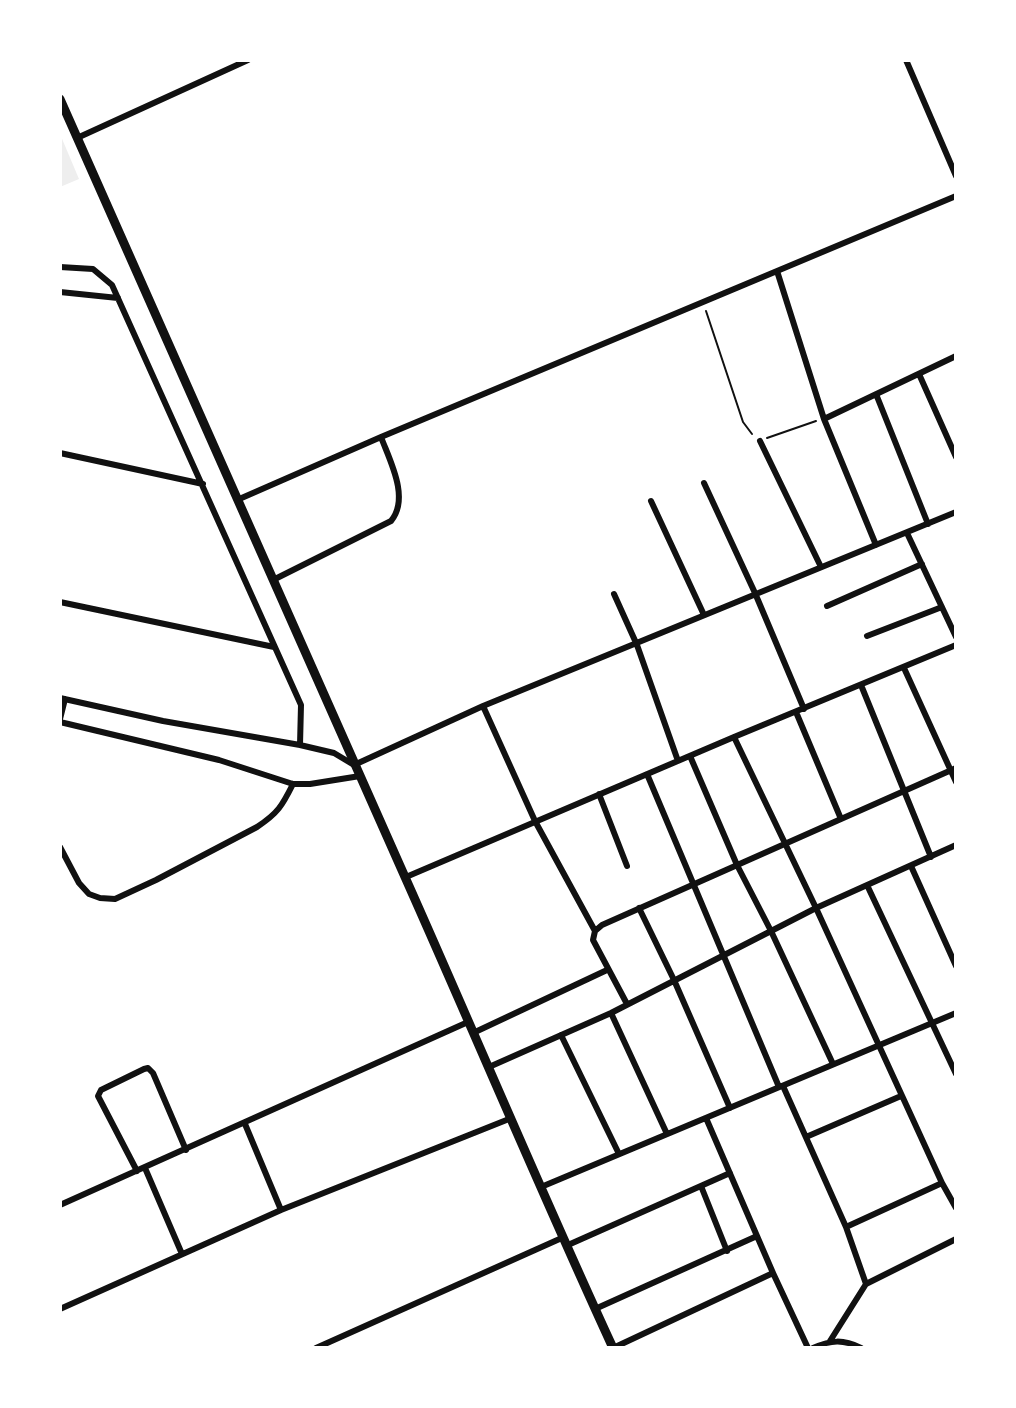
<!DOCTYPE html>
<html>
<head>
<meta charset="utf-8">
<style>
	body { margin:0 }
	#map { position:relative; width:1016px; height:1408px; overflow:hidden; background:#fff; font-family:"IBM Plex Sans",sans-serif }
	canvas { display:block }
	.frame { position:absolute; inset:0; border:62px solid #fff; pointer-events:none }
</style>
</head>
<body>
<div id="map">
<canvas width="1016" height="1408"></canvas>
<div class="frame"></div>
</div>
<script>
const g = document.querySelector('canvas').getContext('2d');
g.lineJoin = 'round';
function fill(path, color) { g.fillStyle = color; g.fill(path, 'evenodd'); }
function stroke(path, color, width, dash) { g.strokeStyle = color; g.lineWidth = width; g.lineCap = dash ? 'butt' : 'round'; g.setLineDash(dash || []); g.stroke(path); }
fill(new Path2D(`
	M 60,134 L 79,179 L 60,187 Z`), '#eee');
stroke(new Path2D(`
	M 706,311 L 743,422 L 752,434
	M 767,438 L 816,421`), '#111', 2);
stroke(new Path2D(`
	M 906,60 L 956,176
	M 77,138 L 248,60
	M 60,267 L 93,269 L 112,285 L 301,705 L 300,745
	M 777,271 L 824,419 L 876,545
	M 60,292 L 118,298
	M 919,374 L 956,457
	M 876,394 L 928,524
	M 824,419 L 956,356
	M 760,441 L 821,567
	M 60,453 L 203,484
	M 704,483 L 755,593 L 804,709
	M 237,500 L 381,437 L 956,196
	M 651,501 L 704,615
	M 907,533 L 956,637
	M 273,580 L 391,521 C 410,498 390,461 381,437
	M 614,594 L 637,645 L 678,761
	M 60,602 L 274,647
	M 827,606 L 922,564
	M 867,636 L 942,607
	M 904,668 L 956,782
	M 861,685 L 931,857
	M 60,698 L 163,721 L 300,745 L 334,753 L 354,765 L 483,706 L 956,512
	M 483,706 L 535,821 L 595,931
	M 796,712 L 841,819
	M 60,719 L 65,699
	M 60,722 L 219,760 L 293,784 L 310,784 L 360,776
	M 734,737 L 816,908 L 942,1183 L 846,1227
	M 690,756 L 737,865 L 771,931 L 833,1064
	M 647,774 L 779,1087
	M 599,794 L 627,866
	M 60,847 L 79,883 L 89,894 L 100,898 L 115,899 L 156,880 L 257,827 C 278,813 282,806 293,784
	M 911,866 L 956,966
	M 406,877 L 734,737 L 956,645
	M 867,885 L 956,1074
	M 639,908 L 674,980 L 730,1108
	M 627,1004 L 593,940 L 595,931 L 602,925 L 956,768
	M 611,1013 L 667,1134
	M 473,1033 L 607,970
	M 561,1035 L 619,1154
	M 489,1067 L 611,1013 L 816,908 L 956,845
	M 783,1086 L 846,1227 L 866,1284
	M 245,1124 L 281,1210
	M 806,1137 L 901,1096
	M 145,1168 L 182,1254
	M 137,1171 L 98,1096 L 101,1090 L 144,1069 L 148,1068 L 153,1073 L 186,1150
	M 942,1183 L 956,1208
	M 701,1186 L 727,1251
	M 541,1187 L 956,1013
	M 60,1205 L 468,1022
	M 568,1245 L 730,1173
	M 773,1273 L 808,1348
	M 60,1309 L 281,1210 L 509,1119
	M 595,1309 L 757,1236
	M 830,1341 L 866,1284 L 956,1239
	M 316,1348 L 564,1237
	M 613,1348 L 773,1273 L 706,1118
	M 813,1348 C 831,1340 843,1339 861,1348`), '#111', 6);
stroke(new Path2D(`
	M 60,99 C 173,359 291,617 405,877 C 475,1034 541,1192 613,1348`), '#111', 9);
</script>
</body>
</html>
